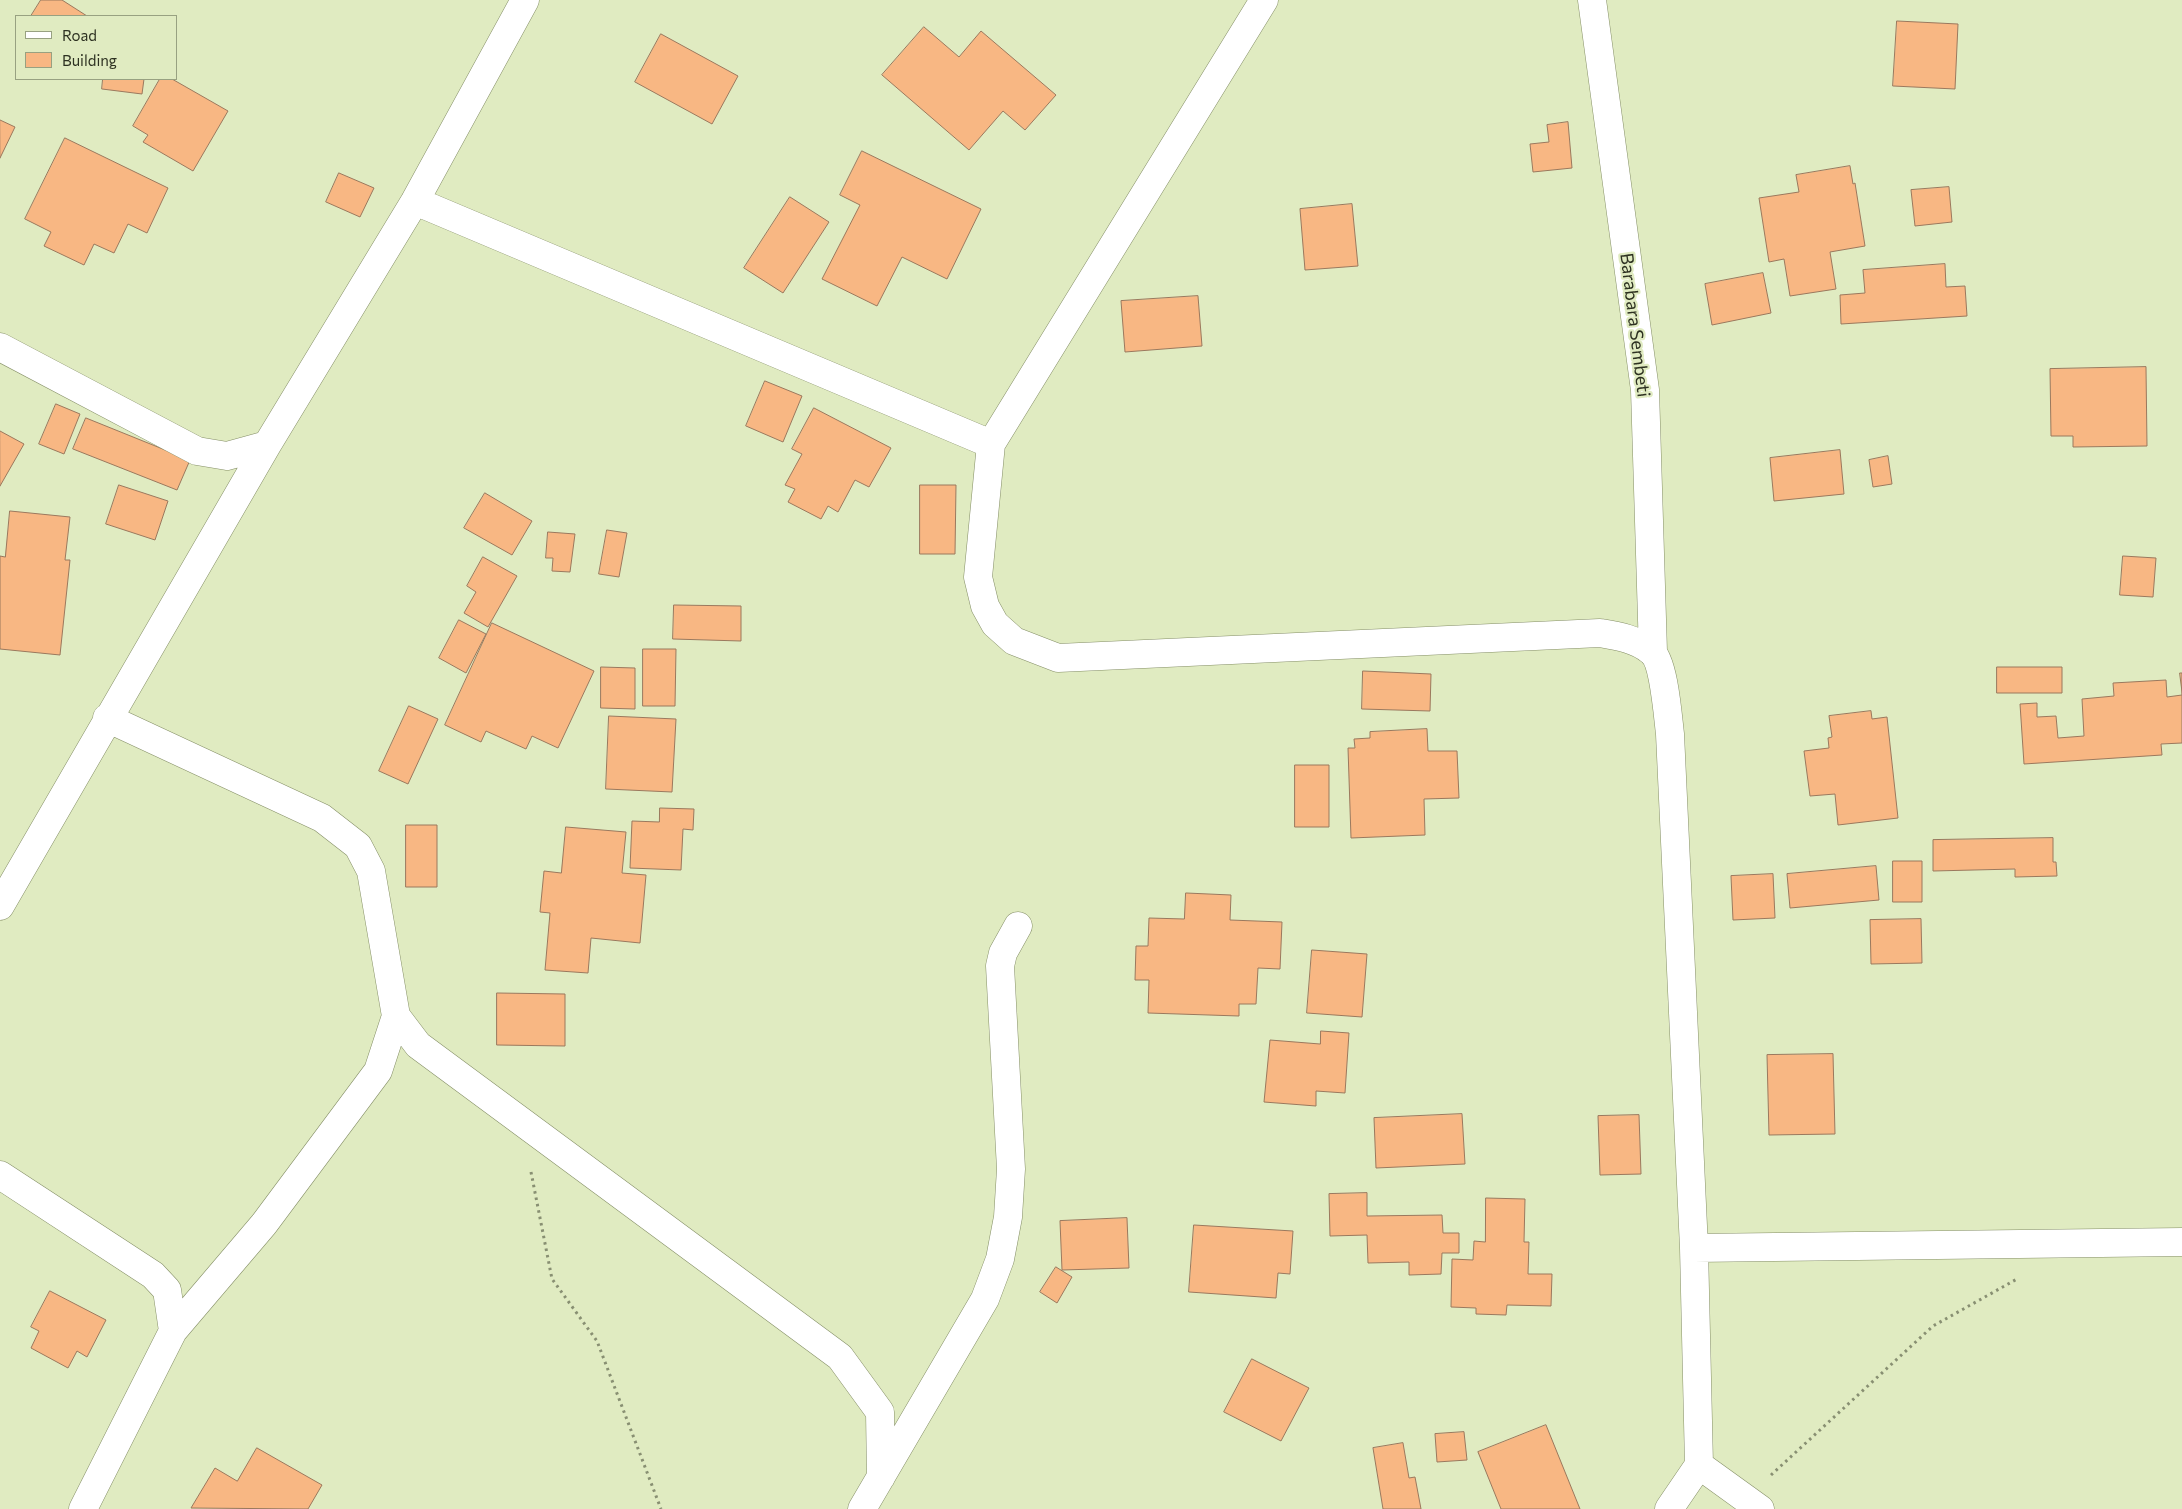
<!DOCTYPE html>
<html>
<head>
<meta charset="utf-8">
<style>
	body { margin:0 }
	#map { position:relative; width:2182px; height:1509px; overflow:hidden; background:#e0ebc1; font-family:Commissioner,sans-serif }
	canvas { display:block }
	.legend { position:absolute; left:15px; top:15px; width:162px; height:65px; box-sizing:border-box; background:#e0ebc1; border:1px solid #98a181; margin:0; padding:6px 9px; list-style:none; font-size:15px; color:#2d3121 }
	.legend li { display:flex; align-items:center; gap:10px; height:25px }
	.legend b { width:25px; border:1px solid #98a181 }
</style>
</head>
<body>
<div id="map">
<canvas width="2182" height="1509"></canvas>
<ul class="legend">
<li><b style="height:6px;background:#fff"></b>Road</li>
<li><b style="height:14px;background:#f8b783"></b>Building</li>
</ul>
</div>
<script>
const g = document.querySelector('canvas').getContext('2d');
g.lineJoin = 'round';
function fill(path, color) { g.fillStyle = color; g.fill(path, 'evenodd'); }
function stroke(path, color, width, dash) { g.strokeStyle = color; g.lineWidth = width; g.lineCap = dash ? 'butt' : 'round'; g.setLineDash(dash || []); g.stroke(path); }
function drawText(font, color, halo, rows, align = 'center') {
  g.font = font + ' Commissioner,sans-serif'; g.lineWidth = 4.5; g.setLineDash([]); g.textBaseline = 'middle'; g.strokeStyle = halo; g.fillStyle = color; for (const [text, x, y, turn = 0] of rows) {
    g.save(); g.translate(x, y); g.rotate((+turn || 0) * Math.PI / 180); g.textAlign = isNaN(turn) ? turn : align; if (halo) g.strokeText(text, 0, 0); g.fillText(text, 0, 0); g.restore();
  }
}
const building = new Path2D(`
	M 41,0 L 62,0 L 87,16 L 31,16 Z
	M 1897,21 L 1958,24 L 1955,89 L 1893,86 Z
	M 924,27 L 959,57 L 981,31 L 1056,95 L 1025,130 L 1003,111 L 969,150 L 882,75 Z
	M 661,34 L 738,76 L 712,124 L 635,82 Z
	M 103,79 L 144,79 L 142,94 L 102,89 Z
	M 160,79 L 172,79 L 228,111 L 193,171 L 143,142 L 148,135 L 133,126 Z
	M 0,120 L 15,127 L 0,158 Z
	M 1568,122 L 1572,168 L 1533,172 L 1530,144 L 1549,142 L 1547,125 Z
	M 65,138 L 168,188 L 147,233 L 128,224 L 114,253 L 94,244 L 84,265 L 44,246 L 51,232 L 25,219 Z
	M 862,151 L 981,209 L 947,279 L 902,257 L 877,306 L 822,279 L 860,205 L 840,195 Z
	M 1850,166 L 1853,184 L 1855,183 L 1865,246 L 1830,252 L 1836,289 L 1790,296 L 1784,259 L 1769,262 L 1759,198 L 1799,192 L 1796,175 Z
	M 339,173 L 374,188 L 360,217 L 326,202 Z
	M 1949,187 L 1952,222 L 1915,226 L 1911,190 Z
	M 790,197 L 829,222 L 783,293 L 744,268 Z
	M 1352,204 L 1358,266 L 1305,270 L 1300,209 Z
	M 1945,264 L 1946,287 L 1965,286 L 1967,316 L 1841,324 L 1840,295 L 1865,293 L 1863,270 Z
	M 1763,273 L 1771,313 L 1712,325 L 1705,284 Z
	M 1198,296 L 1202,346 L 1125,352 L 1121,301 Z
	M 2146,367 L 2147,446 L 2073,447 L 2073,436 L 2051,436 L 2050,369 Z
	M 765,381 L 802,396 L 783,442 L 746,426 Z
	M 56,404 L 80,414 L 64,454 L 39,444 Z
	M 814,408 L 891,448 L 869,487 L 855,480 L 838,512 L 828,506 L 821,519 L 788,502 L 795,489 L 785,485 L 802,454 L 792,449 Z
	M 86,418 L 190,460 L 177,490 L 73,449 Z
	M 0,431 L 24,444 L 0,486 Z
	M 1840,450 L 1844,494 L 1774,501 L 1770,458 Z
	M 1888,456 L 1892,484 L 1873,487 L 1869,460 Z
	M 119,485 L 168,501 L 155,540 L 106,524 Z
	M 920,485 L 956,485 L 955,554 L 920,554 Z
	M 485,493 L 532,521 L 512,555 L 464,528 Z
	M 10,511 L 70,517 L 65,560 L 70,560 L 60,655 L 0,649 L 0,556 L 5,557 Z
	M 607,530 L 627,533 L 619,577 L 599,574 Z
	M 548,532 L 575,534 L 570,572 L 552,571 L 553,558 L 546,558 Z
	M 2123,556 L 2156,558 L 2153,597 L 2120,595 Z
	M 483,557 L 517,576 L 488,627 L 464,613 L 476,592 L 467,586 Z
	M 674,605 L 741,606 L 741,641 L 673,639 Z
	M 459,620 L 486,634 L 466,673 L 439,658 Z
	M 492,623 L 594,671 L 558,748 L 532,736 L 526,749 L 486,731 L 481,742 L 445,725 Z
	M 643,649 L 676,649 L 675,706 L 643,706 Z
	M 601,667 L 635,668 L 635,709 L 601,708 Z
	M 1997,667 L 2062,667 L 2062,693 L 1997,693 Z
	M 1363,671 L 1431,674 L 1430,711 L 1362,709 Z
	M 2180,673 L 2182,673 L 2182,743 L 2161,744 L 2162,755 L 2024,764 L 2020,704 L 2037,703 L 2037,717 L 2056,716 L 2058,738 L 2084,736 L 2082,699 L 2114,696 L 2113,683 L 2166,680 L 2167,697 L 2182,695 Z
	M 409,706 L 438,719 L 408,784 L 379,771 Z
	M 1871,711 L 1872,719 L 1887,717 L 1898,818 L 1838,825 L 1835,794 L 1810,796 L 1804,751 L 1829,748 L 1828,738 L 1832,737 L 1829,716 Z
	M 609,716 L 676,719 L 672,792 L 606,789 Z
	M 1427,729 L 1428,751 L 1457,751 L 1459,798 L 1424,799 L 1425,835 L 1351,838 L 1348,748 L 1355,748 L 1354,739 L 1370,738 L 1370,732 Z
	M 1295,765 L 1329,765 L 1329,827 L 1295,827 Z
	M 660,808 L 694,809 L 693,830 L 683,829 L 681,870 L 630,868 L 632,821 L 659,822 Z
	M 406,825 L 437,825 L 437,887 L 406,887 Z
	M 566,827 L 626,832 L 622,873 L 646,875 L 640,943 L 591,938 L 588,973 L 545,970 L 550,913 L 540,912 L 544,871 L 561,873 Z
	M 2053,838 L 2053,862 L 2056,862 L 2057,876 L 2015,877 L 2015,869 L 1933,871 L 1933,840 Z
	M 1893,861 L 1922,861 L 1922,902 L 1893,902 Z
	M 1876,866 L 1879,900 L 1790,908 L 1787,874 Z
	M 1773,874 L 1775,918 L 1733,920 L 1731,876 Z
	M 1186,893 L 1231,895 L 1230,920 L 1282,922 L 1280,969 L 1258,968 L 1256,1004 L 1239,1004 L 1239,1016 L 1148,1013 L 1149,980 L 1135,980 L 1136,946 L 1148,946 L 1149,918 L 1184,919 Z
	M 1921,919 L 1922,963 L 1871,964 L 1870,920 Z
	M 1312,950 L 1367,954 L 1362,1017 L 1307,1013 Z
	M 497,993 L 565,994 L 565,1046 L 497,1045 Z
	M 1321,1031 L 1349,1033 L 1345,1093 L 1316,1091 L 1316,1106 L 1264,1102 L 1270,1040 L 1320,1044 Z
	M 1833,1054 L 1835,1134 L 1769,1135 L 1767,1055 Z
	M 1462,1114 L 1465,1164 L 1376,1168 L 1374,1118 Z
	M 1639,1115 L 1641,1174 L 1600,1175 L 1598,1116 Z
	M 1367,1193 L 1367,1216 L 1442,1215 L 1443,1233 L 1459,1233 L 1459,1253 L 1442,1253 L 1441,1274 L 1409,1275 L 1409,1262 L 1368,1263 L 1367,1235 L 1330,1236 L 1329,1194 Z
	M 1486,1198 L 1525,1199 L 1524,1242 L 1529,1242 L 1528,1274 L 1552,1274 L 1551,1306 L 1507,1305 L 1506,1315 L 1476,1314 L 1476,1308 L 1451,1307 L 1452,1259 L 1473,1260 L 1474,1241 L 1485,1242 Z
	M 1127,1218 L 1129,1268 L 1062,1270 L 1060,1221 Z
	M 1194,1225 L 1293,1231 L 1290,1274 L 1278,1273 L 1276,1298 L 1189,1292 Z
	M 1056,1267 L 1072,1277 L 1057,1303 L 1040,1292 Z
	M 50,1291 L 106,1320 L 87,1357 L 77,1351 L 68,1368 L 31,1348 L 39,1331 L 31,1327 Z
	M 1252,1359 L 1309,1388 L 1281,1441 L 1224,1412 Z
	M 1546,1425 L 1580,1509 L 1501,1509 L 1478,1452 Z
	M 1464,1432 L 1467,1460 L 1437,1462 L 1435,1434 Z
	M 1403,1443 L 1409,1478 L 1415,1477 L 1421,1509 L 1383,1509 L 1373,1448 Z
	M 257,1448 L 322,1485 L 308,1509 L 191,1508 L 215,1468 L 237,1481 Z`);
fill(building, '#f8b783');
stroke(building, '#9a785d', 1);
const street = new Path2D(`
	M 1264,0 L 991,444 L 978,577 L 985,606 L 995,624 L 1014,641 L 1058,658 L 1600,633 C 1618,636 1637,639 1651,651 C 1664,661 1668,718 1670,734 L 1694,1248 L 1699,1465 L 1669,1509
	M 1592,0 L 1645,390 L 1653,652
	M 415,201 L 991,444
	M 0,347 L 197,451 L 227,456 L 267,445
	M 107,718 L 322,818 L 358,846 L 371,871 L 396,1016 L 418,1045 L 840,1357 L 880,1412 L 881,1477
	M 0,906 L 267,445 L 415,201 L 525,0
	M 0,1175 L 153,1275 L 167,1290 L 173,1331 L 83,1509
	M 1694,1248 L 2182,1242
	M 173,1331 L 264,1224 L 378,1071 L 396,1016
	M 1699,1465 L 1760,1509
	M 862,1509 L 985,1299 L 1000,1259 L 1008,1217 L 1011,1169 L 1000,966 L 1003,953 L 1018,926`);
stroke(street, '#858f67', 29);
stroke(new Path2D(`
	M 531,1172 L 552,1279 L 597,1341 L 661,1509
	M 1771,1475 L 1933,1326 L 2017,1279`), '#888f72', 3, [2.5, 4]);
stroke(street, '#fff', 28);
drawText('18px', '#2d3121', '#e0ebc1', [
	["Barabara Sembeti",1635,325,83]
]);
</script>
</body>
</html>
